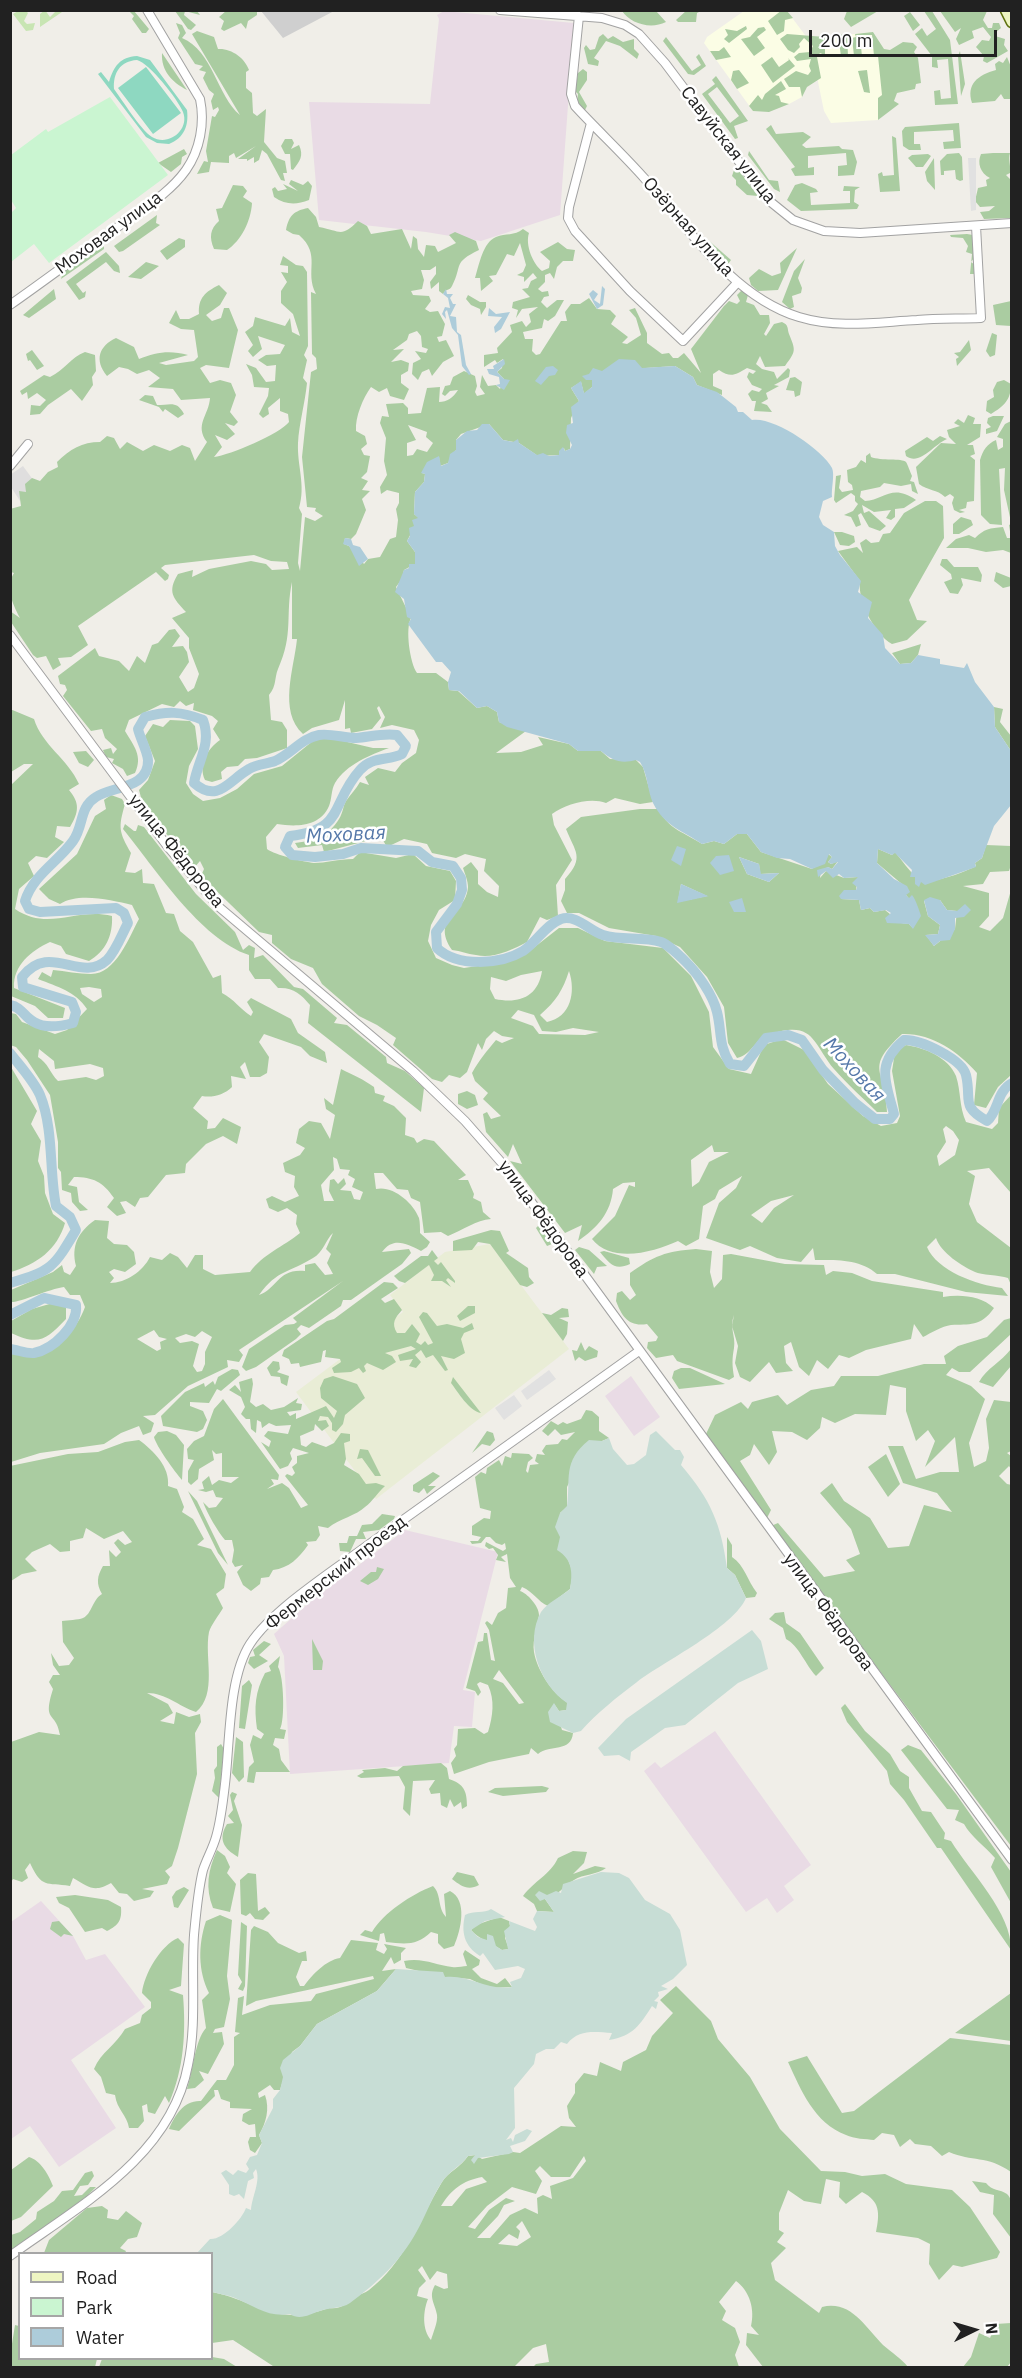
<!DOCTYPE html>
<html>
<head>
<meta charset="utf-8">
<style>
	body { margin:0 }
	#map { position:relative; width:1022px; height:2378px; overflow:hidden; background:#f0eee8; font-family:"IBM Plex Sans",sans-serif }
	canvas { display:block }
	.frame { position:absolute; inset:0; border:12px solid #212121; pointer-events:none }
	.legend { position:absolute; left:18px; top:2252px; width:195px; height:108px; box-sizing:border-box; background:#fff; border:2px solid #a6a6a6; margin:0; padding:8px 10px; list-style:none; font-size:18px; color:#212121 }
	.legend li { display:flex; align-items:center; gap:12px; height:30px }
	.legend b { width:30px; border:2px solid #a6a6a6 }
	.north { position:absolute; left:944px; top:2300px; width:60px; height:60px; -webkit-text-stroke:4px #fff; paint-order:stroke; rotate:85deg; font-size:16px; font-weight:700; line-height:24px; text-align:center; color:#212121 }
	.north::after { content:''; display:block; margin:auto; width:21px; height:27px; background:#212121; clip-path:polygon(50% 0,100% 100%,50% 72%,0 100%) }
	.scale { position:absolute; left:809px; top:30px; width:188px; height:27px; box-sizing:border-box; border:3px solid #212121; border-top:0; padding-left:8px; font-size:18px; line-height:21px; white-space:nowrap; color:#212121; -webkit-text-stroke:4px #fff; paint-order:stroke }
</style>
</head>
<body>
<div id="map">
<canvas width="1022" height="2378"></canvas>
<div class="frame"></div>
<ul class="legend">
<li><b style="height:8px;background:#eef5c2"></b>Road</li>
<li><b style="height:16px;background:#caf5d1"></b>Park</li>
<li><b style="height:16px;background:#adccda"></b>Water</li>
</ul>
<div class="north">N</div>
<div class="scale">200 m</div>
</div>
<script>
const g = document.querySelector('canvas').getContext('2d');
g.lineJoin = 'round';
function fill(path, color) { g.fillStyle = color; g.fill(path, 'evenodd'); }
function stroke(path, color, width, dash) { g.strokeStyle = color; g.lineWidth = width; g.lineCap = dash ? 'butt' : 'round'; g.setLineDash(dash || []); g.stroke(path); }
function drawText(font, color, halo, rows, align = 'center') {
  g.font = font + ' "IBM Plex Sans",sans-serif'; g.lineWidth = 5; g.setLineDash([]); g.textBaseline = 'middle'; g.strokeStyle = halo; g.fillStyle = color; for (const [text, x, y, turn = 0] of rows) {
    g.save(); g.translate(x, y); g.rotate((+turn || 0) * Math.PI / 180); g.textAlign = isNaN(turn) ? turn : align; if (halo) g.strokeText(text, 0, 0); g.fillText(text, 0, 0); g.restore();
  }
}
fill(new Path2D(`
	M 23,466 L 39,488 L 20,501 L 11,487 L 10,475 Z`), '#dfdede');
fill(new Path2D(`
	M 444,11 L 574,23 L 560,215 L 481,241 L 426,232 L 319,220 L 309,102 L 430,104 L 439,19 L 437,15 Z
	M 631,1376 L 660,1417 L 634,1436 L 605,1396 Z
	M 405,1530 L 498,1552 L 463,1690 L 475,1692 L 472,1727 L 454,1726 L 449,1763 L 290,1774 L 284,1656 L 274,1634 L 310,1602 Z
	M 715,1731 L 811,1865 L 784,1886 L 794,1900 L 777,1913 L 767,1898 L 746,1912 L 644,1771 L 655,1762 L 661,1768 Z
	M 41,1901 L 73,1936 L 86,1960 L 105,1954 L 145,2007 L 71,2060 L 116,2128 L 59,2167 L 30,2126 L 11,2139 L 11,1922 Z`), '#e9dbe5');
fill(new Path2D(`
	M 744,11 L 787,11 L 808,39 L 873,32 L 890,105 L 878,120 L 831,123 L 824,111 L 817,77 L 802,87 L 802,97 L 789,104 L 753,111 L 704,43 L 707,37 Z`), '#fbfde5');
fill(new Path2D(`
	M 261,11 L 334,11 L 283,38 Z`), '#cfcfcf');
fill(new Path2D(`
	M 490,1244 L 569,1349 L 376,1499 L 296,1392 L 403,1312 L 390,1295 L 445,1252 Z`), '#e9edd6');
fill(new Path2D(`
	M 45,10 L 50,17 L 56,11 L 62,12 L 40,27 L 40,14 Z
	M 18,11 L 26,11 L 28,13 L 24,21 L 27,24 L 35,23 L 33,30 L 26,31 L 13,14 Z`), '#c8e5b3');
fill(new Path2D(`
	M 782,10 L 787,11 L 793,18 L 785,20 L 784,31 L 777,35 L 768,21 Z
	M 129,11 L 134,11 L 149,29 L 146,33 L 142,33 L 132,19 L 134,16 Z
	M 175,11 L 197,11 L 200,15 L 185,11 L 184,15 L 196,25 L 191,30 L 188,29 Z
	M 226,11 L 229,12 L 257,11 L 257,15 L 248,21 L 246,29 L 241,23 L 224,31 L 221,29 L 224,21 L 219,17 Z
	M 622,11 L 656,11 L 666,22 C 650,30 630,23 622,11 Z
	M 686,11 L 701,11 L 697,13 L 696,22 L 678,22 L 676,20 Z
	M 847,11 L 878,11 L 851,27 L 844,19 Z
	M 924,11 L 932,11 L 950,40 L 958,104 L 935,105 L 934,91 L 940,90 L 941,99 L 951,98 L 948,59 L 937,60 L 938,68 L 932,67 L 932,56 L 915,34 L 922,28 L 927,36 L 936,29 Z
	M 940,11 L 987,11 L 983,20 L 988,28 L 992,28 L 993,23 L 999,23 L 1001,28 L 995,33 L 995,36 L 1005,39 L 1004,45 L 1008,51 L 987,63 L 983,61 L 984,56 L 976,47 L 982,40 L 989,41 L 991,37 L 983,27 L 972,31 L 974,38 L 959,45 L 956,39 L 961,28 L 955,32 Z
	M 910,12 L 920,25 L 913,31 L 904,16 Z
	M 176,23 L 182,25 L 186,33 L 182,38 C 213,51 217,96 240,115 L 192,34 L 197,31 L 214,37 L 218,49 C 231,48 245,58 249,70 L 246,72 L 246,88 L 252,93 L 253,113 L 257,116 L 266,109 L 264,142 L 277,158 L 285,161 L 287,173 L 283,173 L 285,181 L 281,180 L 267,154 L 262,150 L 259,160 L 254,163 L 254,157 L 247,161 L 247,159 L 238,159 L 256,146 L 236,158 L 234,153 L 229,156 L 229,163 L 211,162 L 209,172 L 197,174 L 204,161 L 208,162 L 206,151 L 212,116 L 215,117 L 219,110 L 218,107 L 213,110 L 211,101 L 214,94 L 209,90 L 203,78 L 206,72 L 199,70 L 203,66 L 195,64 L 178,38 L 180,33 Z
	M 746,26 L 747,29 L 729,43 L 724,39 L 728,35 L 725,29 L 737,31 Z
	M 764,27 L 766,30 L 757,37 L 765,48 L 754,56 L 741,39 L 750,37 L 758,28 Z
	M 873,32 L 884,49 L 890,50 L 903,42 L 913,43 L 917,47 L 914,52 L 918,58 L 921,83 L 916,84 L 915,89 L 897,93 L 894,101 L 899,104 L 878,120 L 878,98 L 882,95 L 878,56 L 874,56 L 872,35 L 860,35 L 862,57 L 854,56 L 852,38 L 856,37 L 855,34 Z
	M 603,34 L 608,39 L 613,36 L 623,42 L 634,39 L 634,49 L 639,54 L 637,59 L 620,46 L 606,41 L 594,58 L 599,61 L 598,66 L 588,64 L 584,48 L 586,45 L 590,50 L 595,49 L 599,37 Z
	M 787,34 L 825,37 L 825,55 L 820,53 L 817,57 L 821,78 L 807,87 L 802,97 L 800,87 L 789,87 L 784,79 L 796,71 L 808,75 L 811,71 L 809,66 L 811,59 L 797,61 L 794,57 L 799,53 L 810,52 L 813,46 L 804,38 L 799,44 L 800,47 L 794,53 L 788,50 L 780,39 Z
	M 847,34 L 848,56 L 841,56 L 838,35 Z
	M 666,37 L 692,71 L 701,65 L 696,57 L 699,54 L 706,66 L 694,75 L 688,74 L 663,41 Z
	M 724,47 L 731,57 L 716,60 L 710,51 L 719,51 Z
	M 960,51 L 965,84 L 961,96 L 958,56 Z
	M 162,53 L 187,90 C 172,82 161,71 162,53 Z
	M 772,57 L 779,67 L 789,60 L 788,58 L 795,66 L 773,83 L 761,65 Z
	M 1007,57 L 1011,67 L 1011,99 L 1004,99 L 1001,94 L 995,101 L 972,103 C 966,84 978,75 996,70 L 995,64 L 999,61 L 1003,63 Z
	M 583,69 L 587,72 L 587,80 L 579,92 L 587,106 L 585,110 L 577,102 L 578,94 L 575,91 L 578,73 Z
	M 739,70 L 749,83 L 737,89 L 731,80 L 733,71 Z
	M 867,70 L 870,93 L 864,92 L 858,71 Z
	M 716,76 L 748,121 L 734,126 L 738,138 L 735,139 L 702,94 L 715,84 L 712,80 ZM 717,87 L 739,116 L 730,123 L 708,94 Z
	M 781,81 L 786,89 L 775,95 L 779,96 L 781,102 L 789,104 L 769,112 L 753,111 L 749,106 L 758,95 L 762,100 L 765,94 Z
	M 959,123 L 961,148 L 944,149 L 943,142 L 954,141 L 953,130 L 914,132 L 914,144 L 920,144 L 921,150 L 909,150 L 903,146 L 902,131 L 905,127 Z
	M 771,125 L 776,134 L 803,132 L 811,137 L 802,145 L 806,148 L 839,146 L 842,149 L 853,150 L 857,162 L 854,175 L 838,176 L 838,166 L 847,165 L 846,153 L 808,156 L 808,168 L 814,167 L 814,175 L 795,176 L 791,169 L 795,167 L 766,129 Z
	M 892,136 L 896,138 L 900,191 L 880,192 L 878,174 L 882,172 L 883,176 L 894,175 Z
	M 285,139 L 292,139 L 294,143 L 291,149 L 299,145 C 304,156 300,161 293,170 L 291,169 L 290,154 L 285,154 L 281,146 Z
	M 184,149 L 187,154 L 182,157 L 181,164 L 171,172 L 158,163 Z
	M 749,151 L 769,180 L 778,181 L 780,192 L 774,189 L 748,155 Z
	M 959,153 L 962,157 L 963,180 L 960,181 L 956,179 L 955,170 L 944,171 L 944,175 L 941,175 L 940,161 L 947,154 Z
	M 993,153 L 1010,153 C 1008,160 1011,165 1010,173 L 1006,175 L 1011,180 L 1011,218 L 984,219 L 980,212 L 989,211 L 995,206 L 980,207 L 975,201 L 978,188 L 987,186 L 986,180 L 990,178 C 980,173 977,163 981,154 Z
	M 928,154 L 931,156 L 923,167 L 916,167 L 908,158 L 912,155 Z
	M 934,158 L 935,190 L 927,181 L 925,172 Z
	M 738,169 L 758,196 L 747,195 L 736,185 L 736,180 L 732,176 L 734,170 Z
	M 291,180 L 303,185 L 308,181 L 312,186 L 309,200 C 296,205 286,205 274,197 L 272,189 L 275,187 L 278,191 L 287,189 L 283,184 L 298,191 L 289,184 Z
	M 802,183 L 816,189 L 818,192 L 810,193 L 811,205 L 850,203 L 850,191 L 843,191 L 844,186 L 860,187 L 855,190 L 854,202 L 859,205 L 857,209 L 801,211 L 787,200 L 795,185 Z
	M 233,185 L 243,186 L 247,191 L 243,197 L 252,203 C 251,221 241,241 227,250 L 214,249 C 209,237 210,229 219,221 L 216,209 L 222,208 Z
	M 308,208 L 316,217 L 319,227 C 341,231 341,238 358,221 L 367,226 L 371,234 L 402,229 L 411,249 L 413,236 L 417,239 L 418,249 L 424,257 L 426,245 L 435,246 L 438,252 L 456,243 L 449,235 L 455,232 L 476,241 L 479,250 C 452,263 463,265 452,286 C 449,292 447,287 443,294 L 439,291 L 439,282 L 431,289 L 430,282 L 436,274 L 436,266 L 430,270 L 421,270 L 424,280 L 422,289 L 411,291 L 413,295 L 429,296 L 431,301 L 425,309 L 430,312 L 438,311 L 445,324 L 442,336 L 437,337 L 439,342 L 446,340 L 454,356 L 443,362 L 432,376 L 429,369 L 422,372 L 418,380 L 412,374 L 413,363 L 421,359 L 415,351 L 426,353 L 428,349 L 422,347 L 421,336 L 417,331 L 409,334 L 407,340 L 393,350 L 404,349 L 391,362 L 401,360 L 409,363 L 408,371 L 401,375 L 401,383 L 409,389 L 404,400 L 390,396 L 387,388 L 379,392 L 371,387 C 363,398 355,417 356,431 L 365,436 L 367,444 L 361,449 L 364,455 L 370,456 L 367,472 L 361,478 L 368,481 L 362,490 L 370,491 L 362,499 L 366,510 L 356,534 L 351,539 L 345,538 L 344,544 L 349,546 L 364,564 L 368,559 L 380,557 L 390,539 L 396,537 L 398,520 L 396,509 L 399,503 L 399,493 L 387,490 L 381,494 L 380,487 L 387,475 L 384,461 L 386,438 L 380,423 L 382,416 L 389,417 L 386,404 L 403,403 L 408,408 L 408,414 L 421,413 L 427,388 L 440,387 L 439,402 C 447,402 453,398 458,390 L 450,391 L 445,396 L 442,394 L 445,386 L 450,385 L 453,377 L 464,371 L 475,376 L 477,386 L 475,392 L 477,396 L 485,394 L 480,387 L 482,375 L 488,386 L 496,385 L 500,389 L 504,379 L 497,372 L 502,368 L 503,359 L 497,363 L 495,360 L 484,367 L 484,355 L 498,353 L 497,348 L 512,332 L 510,325 L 522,321 L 526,327 L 531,322 L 529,314 L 538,307 L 522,309 L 516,318 L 518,310 L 512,308 L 513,302 L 530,297 L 522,289 L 528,288 L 531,281 L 537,278 L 533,273 L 524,282 L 524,277 L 517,275 L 523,272 L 526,265 L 520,243 L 514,256 L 507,254 L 496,275 L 489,276 L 493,281 L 481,291 L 480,278 L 475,278 C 479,265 483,242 496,237 C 506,233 514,236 523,229 L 529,233 C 525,245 533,264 542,271 L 549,268 L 550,261 L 540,252 L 558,242 L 567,249 L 575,250 L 573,261 L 563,261 L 557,267 L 554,279 L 550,273 L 545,275 L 545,282 L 538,289 L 542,292 L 548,291 L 549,296 L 544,297 L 541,302 L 547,308 L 557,300 L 564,300 L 555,316 L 548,321 L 544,319 L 542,328 L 523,332 L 525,339 L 533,339 L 532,351 L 536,355 L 540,354 L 561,321 L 567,321 L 565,312 L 571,304 L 580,304 L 589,298 L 597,309 L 610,310 L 616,316 L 611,324 L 628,337 L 622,343 L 627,344 L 641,335 L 636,318 L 629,310 L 635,308 L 647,333 L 647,343 L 662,354 L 669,353 L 673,358 L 678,358 L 684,353 L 701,373 L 691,349 L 724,306 L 729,301 L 737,304 L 740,301 L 737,295 L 742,290 L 748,295 L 746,302 L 754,305 L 760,315 L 769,315 L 770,323 L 764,334 L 766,336 L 774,324 L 782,322 C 789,325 787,328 789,334 C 796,351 796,351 785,366 L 765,367 L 760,356 L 756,364 L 762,369 L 774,372 L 777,379 L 788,368 L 790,370 L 789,377 L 774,385 L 779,386 L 766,393 L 768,399 L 761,403 L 767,405 L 772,412 L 754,411 L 756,401 L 752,401 L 748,394 L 752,390 L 759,392 L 762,389 L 752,385 L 747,377 L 749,372 L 753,374 L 756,371 L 747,368 C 735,375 731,378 719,370 L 713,374 L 713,386 L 722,390 L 722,395 L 697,385 L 693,377 L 675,366 L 602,371 L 592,379 L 592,387 L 584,394 L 581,382 L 571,388 L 579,401 L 571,418 L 570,449 L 565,451 L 564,448 L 559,455 L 538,456 L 519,443 L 503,440 L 489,424 L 461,434 L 456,440 L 456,450 L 448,463 L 440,466 L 439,457 L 422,473 L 425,474 L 424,482 L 415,492 L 414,514 L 419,518 L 407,541 L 415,552 L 415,564 L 404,570 L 402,579 L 396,587 L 411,618 C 405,629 410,663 417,673 L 436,673 L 448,682 L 449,690 L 458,691 L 477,708 L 487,706 L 497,712 L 499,722 L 526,731 L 496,753 L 521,752 L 543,745 L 538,737 L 569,744 L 578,751 L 601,751 L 610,759 L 636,760 L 643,767 L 653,802 L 640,804 L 615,798 L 606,803 C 590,797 566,804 552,814 L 554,825 L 572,860 L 556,885 L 558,916 L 547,920 L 540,917 L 527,942 C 512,950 493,959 476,955 C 467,954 461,951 452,950 C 430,917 466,915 468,887 C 468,881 465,874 463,868 L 471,862 L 478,871 L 478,884 L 487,892 L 498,897 L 499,886 L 484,871 L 486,859 L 465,854 L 456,858 L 432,853 L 427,844 L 404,839 L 387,847 L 381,837 L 324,852 L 322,845 L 298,848 L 295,843 C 314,841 329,836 339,819 C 343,813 343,806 346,801 C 351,794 356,789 360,782 L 369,785 L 365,777 L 378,768 L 395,772 L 402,763 L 416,753 L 419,740 L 414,730 L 392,725 L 380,728 L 385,717 L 379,706 L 377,708 L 381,718 L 372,729 L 351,733 L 350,728 L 345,729 L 345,700 L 339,720 L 312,728 L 303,734 C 278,711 294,669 297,639 L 292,639 L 292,582 C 285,615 294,634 278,669 C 274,679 277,685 269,695 L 271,720 L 282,722 L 287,730 L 287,748 L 257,758 L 245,759 L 238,766 L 227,767 L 221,772 L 222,779 L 212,782 L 205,780 C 198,765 207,749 220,740 L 213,729 L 218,721 L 212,716 L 193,710 L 194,703 L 186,706 L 180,701 L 174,707 L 162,704 L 129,720 L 125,731 C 134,746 143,756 135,773 L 127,776 L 123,769 L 112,763 L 114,759 L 106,757 L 103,750 L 111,748 L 113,754 L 117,749 L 105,738 L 102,729 L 91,731 L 63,696 L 67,690 L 65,685 L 60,684 L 58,676 L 95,648 L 99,656 L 119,661 L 129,671 L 137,656 L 145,663 L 152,645 L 158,643 L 169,630 L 175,629 L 180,636 L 172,647 L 183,646 L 187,652 L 189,662 L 179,677 L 188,692 L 194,688 L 199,674 L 189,648 L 189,638 L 172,618 L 186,612 C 173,598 167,592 178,574 L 193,570 L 192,577 L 209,569 L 251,561 L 266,564 L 272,570 L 289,569 L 287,562 L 271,561 L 254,555 L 165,565 L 161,568 L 169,575 L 168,579 L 165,581 L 156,572 L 78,626 L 88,645 L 71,657 L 58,658 L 61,665 L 53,670 L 46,656 L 37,658 L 33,655 L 11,622 L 10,611 L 20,618 C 12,603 5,587 14,573 L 11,572 L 10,509 L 21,506 L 19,491 L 26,492 L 25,484 L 32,478 L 40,481 L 48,472 L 58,467 L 57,462 C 70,449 82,442 100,442 L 107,436 L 114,438 L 120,449 L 127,442 L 143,451 L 154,445 L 170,451 L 182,445 L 190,448 L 195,461 L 207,442 C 194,425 209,415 210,398 L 181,400 L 173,389 L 148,387 L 160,378 L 149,370 L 137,374 L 128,369 L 119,367 L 107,376 C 94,360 99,346 116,338 L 134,347 L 139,359 C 156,352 170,350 188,355 L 159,363 L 166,365 L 194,361 L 198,357 L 194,330 L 181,329 L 169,323 L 176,310 L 180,319 L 189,319 L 199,314 C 198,298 205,292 219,285 L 227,293 L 220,305 L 206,315 L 212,321 L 221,318 L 224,308 L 229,308 L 238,330 L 229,368 L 206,365 L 200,368 L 210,383 L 220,380 L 231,383 L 236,395 L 230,412 L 238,422 L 234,426 L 225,423 L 235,434 L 227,440 L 215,435 L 222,447 L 214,457 C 230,455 280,434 289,422 L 288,414 L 280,411 L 280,398 L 268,408 L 269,414 L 263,418 L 259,414 L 268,396 L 269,388 L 254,387 L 252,375 L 246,364 L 256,368 L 266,382 L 275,381 L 276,365 L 267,366 L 258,360 L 266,355 L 280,354 L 285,345 L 258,336 L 262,349 L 253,357 L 248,351 L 253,345 L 245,332 L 253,326 L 255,317 L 285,326 L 290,318 L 292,332 L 300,336 L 293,314 L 281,303 L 281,291 L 287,282 L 281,272 L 288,273 L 288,266 L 280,265 L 283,256 L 296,265 L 303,266 L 307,272 L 308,346 L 304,355 L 307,360 L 303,378 L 307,383 C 305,403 299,424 298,443 C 297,466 306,485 299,508 L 302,514 L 298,563 L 300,571 L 305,517 L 315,521 L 323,516 L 315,511 L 316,508 L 307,507 L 302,457 L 311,372 L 317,369 L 316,358 L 312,354 L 311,292 L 316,294 C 304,271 322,255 299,235 L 293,234 L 286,230 C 289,215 294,211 308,208 ZM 408,425 L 427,432 L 426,437 L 433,443 L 427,452 L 417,449 L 413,455 L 407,456 L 407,443 L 416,440 Z
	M 157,215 L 156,223 L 160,225 L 123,251 L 119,252 L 114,246 Z
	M 967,234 L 973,235 L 975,257 L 971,262 L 975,265 L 976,274 L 970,274 L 972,254 L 966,252 L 968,246 L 963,238 L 951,237 L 950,235 Z
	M 179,238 L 185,240 L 185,247 L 167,260 L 160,251 Z
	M 707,239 L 731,260 L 726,267 L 704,243 Z
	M 104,246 L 104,249 L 61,279 C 64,265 91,251 104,246 Z
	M 797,248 L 778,290 L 758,291 L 751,285 L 749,278 L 759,269 L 772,276 L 781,273 L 780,263 Z
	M 106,252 L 119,266 L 120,273 L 114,271 L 106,262 L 76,284 L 83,293 L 86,291 L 85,297 L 79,300 L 66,282 Z
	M 805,259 L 798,278 L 802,288 L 801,293 L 792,296 L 794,307 L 790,309 L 782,302 L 794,271 Z
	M 146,262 L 159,266 L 141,279 L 128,277 Z
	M 54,289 L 56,299 L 29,318 L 23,315 Z
	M 468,295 L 480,302 L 486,302 L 486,307 L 481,315 L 480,309 L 471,305 L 466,299 Z
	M 1011,301 L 1011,326 L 996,325 L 993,305 Z
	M 992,333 L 997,335 L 995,355 L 990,357 L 986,351 Z
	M 969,340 L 971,350 L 957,366 L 956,359 L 959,357 L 954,353 L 960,352 Z
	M 32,350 L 44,366 L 37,370 L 30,360 L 28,361 L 26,354 Z
	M 85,352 L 95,355 L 96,371 L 92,377 L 93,385 L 82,401 L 71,389 L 48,405 L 40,414 L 30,415 L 31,405 L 40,406 L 46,400 L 37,393 L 28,399 L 27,392 L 22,395 L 20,391 L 44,375 L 50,377 C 65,370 71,357 85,352 Z
	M 795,377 L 802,382 L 800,395 L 795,397 L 794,391 L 786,390 L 790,378 Z
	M 1004,380 L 1011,384 C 1011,400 1004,406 991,414 L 986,411 L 987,401 L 994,397 L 993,390 L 997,382 Z
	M 145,395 L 153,396 L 157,405 C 170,405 177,400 184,414 L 178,418 L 165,409 L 163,412 L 159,407 L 139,400 Z
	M 968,415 L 975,418 L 973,424 L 981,424 L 980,437 L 967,445 L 973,445 L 975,454 L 970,456 L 975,460 L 974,501 L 967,502 L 966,508 L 959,510 L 965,512 L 960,513 L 954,510 L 952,503 L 954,497 L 950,494 L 945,497 C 937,489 928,491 919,484 L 916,467 L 941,443 L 956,444 L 949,437 L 947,430 L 960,426 L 954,423 L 958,419 L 964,423 Z
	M 993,416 L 1004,416 L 997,431 L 986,434 L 986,429 L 991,427 L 987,423 L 988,418 Z
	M 1011,421 L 1011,522 L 1004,490 L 1005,468 L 999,469 L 1002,525 L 990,524 L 981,515 L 980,460 C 983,450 987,444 996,440 L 998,450 L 1003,447 L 1003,439 L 997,437 L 1005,424 Z
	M 940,436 L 947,439 C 933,445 920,466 906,456 L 905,451 L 927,437 L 933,441 Z
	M 870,453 L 871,457 C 881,461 902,458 906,462 C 908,465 910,472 912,476 L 910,481 L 914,482 L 918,494 L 912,491 L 911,484 L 901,486 L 884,483 L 880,487 L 861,491 L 860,497 L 865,501 C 884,500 892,483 916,500 L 904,508 L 895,509 L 895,517 L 891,520 L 886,518 L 891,510 L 874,512 L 862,505 L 864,513 L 869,511 L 886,526 L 880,531 L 869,527 L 861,513 L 858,515 L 861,525 L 856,527 L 851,517 L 844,515 L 853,511 L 858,504 L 855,501 L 855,496 L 851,493 L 836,503 L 834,500 L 836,476 L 841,475 L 839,488 L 842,492 L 853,490 L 852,485 L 848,482 L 847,470 L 856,467 L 861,460 L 866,463 L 866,456 Z
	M 925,501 L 936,501 L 943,506 L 944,538 L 909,600 L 917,620 L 927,621 L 907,640 L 892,644 C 875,635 857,600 860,581 L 838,551 L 857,547 L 863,553 L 860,543 L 866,539 L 871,543 L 879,542 L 883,534 L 890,533 L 904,513 Z
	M 961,517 L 971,520 L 973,525 L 959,534 L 953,534 L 953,524 Z
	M 1011,524 L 1011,553 L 1003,550 L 986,552 L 968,548 L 946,548 L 956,539 L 969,535 L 975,538 C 984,529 990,528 1003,527 L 1007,538 L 1011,538 L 1009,525 Z
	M 834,532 L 842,532 L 854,536 L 855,542 L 849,546 L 840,545 Z
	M 942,559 L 947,559 L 954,567 L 978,567 L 982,575 L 981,582 L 961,578 L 963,585 L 958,594 L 950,593 L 944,582 L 952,579 L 951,574 L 940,565 Z
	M 996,572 L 1011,578 L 1011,586 L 1003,588 L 994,581 Z
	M 921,644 L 918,655 L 911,663 L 900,664 L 892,653 Z
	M 994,707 L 1003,709 L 1000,722 L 1011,736 L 1011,751 L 995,727 Z
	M 10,709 L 34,719 C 42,745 68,759 79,784 L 69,790 C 80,803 79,812 70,827 L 57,826 L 55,837 L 64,842 L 47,858 L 36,856 L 28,863 L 34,876 L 19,889 L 15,909 C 49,932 76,907 112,916 C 113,935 106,951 89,961 L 66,954 L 61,946 L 50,942 C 31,951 13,965 14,988 L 65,1008 L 63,1018 L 48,1018 L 35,1006 L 11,996 L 11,785 L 33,764 L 24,764 L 11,772 Z
	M 170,720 L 190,721 L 195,726 L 198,749 L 189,766 L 186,783 L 193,794 L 203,801 L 220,798 L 237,789 L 254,774 L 282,766 L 314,740 L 326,737 L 373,748 L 389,748 C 370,755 347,764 335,783 C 331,790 332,799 329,806 C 320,827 296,827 277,824 L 266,837 L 267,849 C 275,855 304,862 314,863 C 325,863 339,859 353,859 L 360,852 L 396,858 L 413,854 L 426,866 L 450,871 L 456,881 L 455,900 L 439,910 L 431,925 L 428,941 L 436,958 L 452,965 L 464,968 L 510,961 L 527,953 L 559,928 L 578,928 L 605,941 L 663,948 L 691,976 L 709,1012 L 713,1047 L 729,1069 L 751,1074 L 764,1045 L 782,1039 L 804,1050 L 828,1084 L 863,1116 L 881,1126 L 897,1123 L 900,1116 L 892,1071 L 895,1052 L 906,1045 C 925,1048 948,1057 956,1076 C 961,1091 959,1107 966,1122 L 992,1129 L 998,1123 L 999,1108 L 1011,1095 L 1011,1193 L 989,1168 L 967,1171 L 975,1176 L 969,1204 L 977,1222 L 1011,1248 L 1011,1285 L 1008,1278 C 999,1275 981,1275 975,1272 C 962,1266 941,1253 936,1238 L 927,1247 C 937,1271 977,1285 1002,1288 L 1008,1296 L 966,1292 L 895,1274 L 877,1274 C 860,1259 837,1260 815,1260 L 813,1248 L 801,1262 L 777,1258 L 750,1246 L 740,1250 L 706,1238 L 719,1203 L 736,1188 L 742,1176 L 719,1190 L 715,1199 L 703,1206 L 699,1239 L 686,1246 L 678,1241 C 654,1252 612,1264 592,1239 L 615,1216 L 629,1185 L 635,1187 L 635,1182 L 623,1183 L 613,1189 C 611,1213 597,1228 578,1241 L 582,1225 L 565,1233 L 510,1161 L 522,1164 L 513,1144 L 508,1157 L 486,1132 L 483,1114 L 487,1112 L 491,1119 L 501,1116 L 483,1099 L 488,1093 L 475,1081 L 472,1073 C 479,1060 487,1051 496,1040 L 502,1043 L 514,1038 L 502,1036 L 494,1031 L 486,1039 L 482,1050 L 478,1043 L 467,1072 L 460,1078 L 449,1075 L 442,1082 L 432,1079 L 393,1045 L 396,1038 L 377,1025 L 359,1016 L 322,984 L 313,968 L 291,959 L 272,943 L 272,935 L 259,932 L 201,876 L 204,869 L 200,861 L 194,868 L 143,805 L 139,790 L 148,780 L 155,761 L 145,736 L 153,724 L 163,727 ZM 542,971 C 538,997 519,1004 495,999 L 490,989 L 491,977 L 506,981 L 521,975 ZM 569,971 C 576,992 571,1017 547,1022 L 540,1015 C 556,1001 563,990 569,971 ZM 518,1010 L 534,1015 L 542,1031 L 556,1032 L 573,1028 L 599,1032 L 585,1035 L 539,1034 L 533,1026 L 511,1018 ZM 946,1126 L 953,1131 L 959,1140 L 955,1155 L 939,1166 L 937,1156 L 946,1142 L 943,1129 ZM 712,1145 L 714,1152 L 729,1152 L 709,1162 L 699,1182 L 692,1187 L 691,1160 ZM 794,1195 L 774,1208 L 762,1223 L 751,1215 L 771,1201 Z
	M 86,751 L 94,760 L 88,767 L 79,763 L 73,752 Z
	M 111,795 L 122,799 L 125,804 C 118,828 119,832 131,853 L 125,872 L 135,873 L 142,869 L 143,883 L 154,884 L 166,913 L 174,914 L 180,931 L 193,942 L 213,978 L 221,975 L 222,993 C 234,999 240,1009 251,1016 L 253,1012 L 247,1002 L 251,998 L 291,1019 L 298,1033 L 325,1052 L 327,1063 L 310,1056 L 301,1047 L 264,1034 L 259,1042 L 269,1057 L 267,1073 L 260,1077 L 250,1077 L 245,1062 L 240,1067 L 246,1079 L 231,1076 L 232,1087 C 224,1095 212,1098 202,1096 L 193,1108 L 208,1121 L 207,1129 L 215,1128 L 223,1118 L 241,1127 L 237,1144 L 223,1136 L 206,1144 L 186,1164 L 185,1173 L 166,1175 L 148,1197 L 140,1198 L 135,1207 L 126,1201 L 120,1202 L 126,1213 L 117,1216 L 107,1207 L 114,1198 C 103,1182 93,1177 74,1177 L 68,1185 L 77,1187 L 79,1202 L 88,1210 L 80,1211 L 72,1202 L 71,1193 L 62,1190 L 61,1172 L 58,1168 L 58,1142 L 50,1095 L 27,1060 L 16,1047 L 10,1045 L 11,1013 L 16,1014 L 22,1022 L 55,1034 L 67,1030 L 87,1009 C 75,991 58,987 38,979 L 42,972 L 51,977 L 53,970 C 65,971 79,974 91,974 C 116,974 129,937 139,919 L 132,905 C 112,900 78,892 60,904 L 49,899 L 39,889 L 77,854 L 95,816 L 106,809 L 104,800 ZM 89,987 L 101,989 L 102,997 L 94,1002 L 82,994 L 80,988 ZM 39,1049 L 54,1061 L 55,1069 L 90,1064 L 103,1068 L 104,1076 L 96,1080 L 86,1077 L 58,1081 C 50,1073 48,1063 38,1057 Z
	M 640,809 L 659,809 C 667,829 686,833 702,844 L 714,841 L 724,844 L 737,834 L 747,834 L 761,852 L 812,869 L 828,854 L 832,857 L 828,862 L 831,864 L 838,861 L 832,869 L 828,867 L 821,871 L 820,878 L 826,871 L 844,878 L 858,877 L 856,890 L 841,899 L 859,900 L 861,910 L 870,908 L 874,912 L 885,910 L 901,923 L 909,924 L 913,928 L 915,906 L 906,895 L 903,885 L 877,863 L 878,849 L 892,855 L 895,852 C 902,860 909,871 917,878 C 927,887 965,872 976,866 L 975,863 L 982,858 L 986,845 L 1011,846 L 1011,865 L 1009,871 L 990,872 L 983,884 L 963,886 L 989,893 L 989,916 L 979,927 L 990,931 L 1003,918 L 1011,890 L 1011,1075 L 998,1087 L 986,1108 L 974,1105 L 977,1073 C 958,1051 931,1033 902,1034 C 863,1070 886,1068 887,1112 L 877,1112 C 863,1098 847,1084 834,1069 C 812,1042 814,1020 770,1034 C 755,1038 752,1055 737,1058 L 728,1043 L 724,1007 L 707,977 L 680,947 L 656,936 L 609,928 L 579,913 L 567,913 L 561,901 L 565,890 L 565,879 C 585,857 575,852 566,829 L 581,817 ZM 739,857 L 759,864 L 760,874 L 779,873 L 769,882 L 747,874 ZM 681,884 L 707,896 L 678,902 ZM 940,900 L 947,910 L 957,911 L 955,929 L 934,946 L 926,935 L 938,934 L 940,925 L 928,916 L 924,901 Z
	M 125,824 L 134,831 L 136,831 L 138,825 L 144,827 L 196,894 L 235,932 L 243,950 L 249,945 L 255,948 L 254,958 L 263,955 L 294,987 L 303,989 L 337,1018 L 334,1023 L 347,1025 L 386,1057 L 387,1063 L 405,1071 L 424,1088 L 421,1112 L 308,1023 L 310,1005 C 301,994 293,987 278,988 L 270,979 L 255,979 L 249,970 L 249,955 C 200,939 155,868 123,829 Z
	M 11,1067 L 37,1111 L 31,1124 L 41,1141 L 38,1161 L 44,1176 L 45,1193 L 53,1214 L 65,1223 C 57,1250 37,1264 11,1272 Z
	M 341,1069 C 353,1075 363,1079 374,1087 L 375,1093 L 385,1096 L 383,1101 L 394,1106 L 406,1118 L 405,1135 L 414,1138 L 417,1143 L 424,1139 L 434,1141 L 466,1175 L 458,1180 L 468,1180 L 474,1194 L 473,1198 L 481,1202 L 483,1212 L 491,1219 C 476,1220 463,1230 448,1236 L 441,1232 L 424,1233 L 420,1202 L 411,1198 L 408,1190 L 397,1189 L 383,1173 L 374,1173 L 376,1189 C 392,1185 413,1202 419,1218 C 420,1222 420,1228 420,1233 L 430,1242 L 427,1247 L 421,1251 C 406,1243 393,1237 382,1252 L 409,1249 L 411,1253 L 402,1264 L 351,1300 L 343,1300 L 341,1306 L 309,1328 L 301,1325 L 297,1329 L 301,1334 L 296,1339 L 256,1367 L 246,1371 L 242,1367 L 249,1349 L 285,1325 L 294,1324 L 297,1322 L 293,1318 L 343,1281 L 239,1350 L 243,1355 L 239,1362 L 227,1360 L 228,1367 L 188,1386 L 155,1415 L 143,1416 L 154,1423 L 151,1432 L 143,1435 L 139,1426 L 121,1433 L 104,1444 L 40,1453 L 11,1462 L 11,1353 C 17,1354 24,1356 30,1355 C 55,1352 77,1330 85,1307 L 80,1295 L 70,1295 L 64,1287 C 49,1289 19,1303 11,1302 L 11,1290 L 53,1272 L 62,1265 L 64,1272 L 70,1275 L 76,1266 C 71,1246 78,1232 95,1220 L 109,1221 L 107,1238 L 114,1244 L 127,1245 L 134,1252 L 136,1264 L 125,1272 L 114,1269 L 109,1272 L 114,1278 L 110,1283 C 126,1283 143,1271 150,1257 L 162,1260 L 170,1253 L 178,1257 L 187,1268 L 195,1255 L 203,1255 L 203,1269 L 215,1275 L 250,1272 C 263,1254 283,1247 300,1233 L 296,1224 L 297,1215 L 287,1208 L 278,1212 L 269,1208 L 266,1199 L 272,1196 L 285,1202 L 299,1196 L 294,1187 L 295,1176 L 285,1172 L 283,1163 L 300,1155 L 305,1148 L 296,1143 L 299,1129 L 309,1121 L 321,1123 L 330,1139 L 335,1115 L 326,1109 L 324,1098 L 333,1105 ZM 333,1157 L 337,1159 L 340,1169 L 350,1170 L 348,1175 L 355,1179 L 352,1187 L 363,1192 L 360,1200 L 354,1199 L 351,1191 L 340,1190 L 346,1184 L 344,1178 L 338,1184 L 334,1179 L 330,1180 L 329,1191 L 334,1201 L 324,1201 L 321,1185 L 334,1170 ZM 333,1233 L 326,1249 L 331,1254 L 327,1263 L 333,1274 L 325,1275 L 315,1263 L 305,1265 L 305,1271 C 278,1268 278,1288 259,1295 C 278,1269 289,1273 313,1258 C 323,1253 326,1239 333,1233 ZM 154,1330 L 159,1337 L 167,1339 L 160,1342 L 161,1349 L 157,1351 L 137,1339 ZM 202,1331 L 212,1337 L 205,1352 L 205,1364 L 202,1371 L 197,1372 L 193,1366 L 199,1344 L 192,1341 L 180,1343 L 175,1338 L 186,1334 L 195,1337 Z
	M 467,1091 L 475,1095 L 478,1105 L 467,1109 L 458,1104 L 458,1094 Z
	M 538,1226 L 547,1232 L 552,1244 L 547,1246 L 536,1228 Z
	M 491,1230 L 500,1231 L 509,1251 L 506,1253 L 528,1268 L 529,1277 L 534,1283 L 527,1287 L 520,1285 L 490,1244 L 478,1242 L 472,1250 L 453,1251 L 453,1241 Z
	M 579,1247 L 589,1250 L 607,1266 L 597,1267 L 594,1274 L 575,1250 Z
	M 696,1249 L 712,1251 L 710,1272 L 714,1288 L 722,1279 L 723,1255 L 731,1254 L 785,1264 L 824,1265 L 826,1275 L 833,1271 L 852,1273 L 872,1281 L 943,1292 L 943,1297 C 961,1294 981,1296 994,1308 C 981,1327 969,1324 951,1325 C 942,1326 931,1333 923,1337 L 914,1324 L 911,1339 L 866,1350 L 849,1358 L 839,1355 L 828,1369 L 817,1360 L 809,1376 L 799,1367 L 791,1342 L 784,1346 L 786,1363 L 793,1371 L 776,1373 L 769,1362 L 750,1382 L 740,1377 L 735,1363 L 738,1346 L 732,1326 L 734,1315 C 729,1328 736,1336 734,1348 C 732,1359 732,1365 734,1377 L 729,1380 L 677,1361 L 673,1355 L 656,1358 L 647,1348 L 648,1342 L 656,1341 L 658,1337 L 647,1324 C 629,1327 622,1317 616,1301 L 617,1293 L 622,1291 L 630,1300 L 636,1295 L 630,1285 L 630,1273 C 654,1256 666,1251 696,1249 Z
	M 432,1250 L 438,1258 L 434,1261 L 438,1265 L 441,1262 L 455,1281 L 455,1283 L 448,1278 L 446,1280 L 451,1287 L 442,1281 L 431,1281 L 434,1275 L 429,1265 L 405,1283 L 399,1281 L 394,1276 L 421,1256 L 428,1256 Z
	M 604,1251 L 629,1258 L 630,1264 C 615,1271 610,1264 600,1252 Z
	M 384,1282 L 393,1283 L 398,1288 L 381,1299 L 385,1303 L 394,1299 L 402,1310 C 395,1318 391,1323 397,1333 L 405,1333 L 412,1324 L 420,1334 L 416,1342 L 421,1345 L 425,1341 L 428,1345 L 433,1343 L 419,1317 L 423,1312 L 427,1313 L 437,1326 L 447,1324 L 463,1328 L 472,1323 L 474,1329 L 464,1333 L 461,1339 L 465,1353 L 454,1359 L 441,1356 L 448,1370 L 445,1371 L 433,1355 L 426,1358 L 421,1350 L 415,1355 L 421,1362 L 416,1368 L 409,1366 L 413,1359 L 400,1361 L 398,1355 L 416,1349 L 411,1346 L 385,1353 L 392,1356 L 396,1362 L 383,1370 L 367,1363 L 364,1366 L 366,1371 L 363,1373 L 359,1368 L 351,1372 L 334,1373 L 332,1368 L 341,1362 L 340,1359 L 325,1357 L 326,1350 L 323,1351 L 321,1362 L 300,1367 L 299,1363 L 291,1364 L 289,1359 L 282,1356 L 284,1350 L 327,1321 L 334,1319 Z
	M 53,1303 L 66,1307 L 66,1319 C 46,1340 39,1346 11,1333 L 11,1321 L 32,1309 Z
	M 468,1306 L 475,1306 L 475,1313 L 460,1321 L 457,1316 Z
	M 562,1308 L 568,1309 L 569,1317 L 559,1318 L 568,1322 L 567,1334 L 563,1341 L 542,1313 L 551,1315 Z
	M 1011,1318 L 1011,1334 L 970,1372 L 959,1372 L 952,1368 L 946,1375 L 971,1386 L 985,1399 L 969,1443 L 974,1467 L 986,1461 L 989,1448 L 986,1419 L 994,1400 L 1011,1402 L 1011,1451 L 1007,1453 L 1011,1456 L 1011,1469 L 1009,1466 L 999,1476 L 1007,1484 L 1012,1485 L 1011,1846 L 771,1526 L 778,1523 L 824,1577 L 855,1571 L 846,1560 L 860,1554 L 851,1529 L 820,1493 L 832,1483 L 844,1501 L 870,1518 L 888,1548 L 909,1546 L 924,1505 L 952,1512 L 937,1493 L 903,1483 L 888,1446 L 903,1446 L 916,1479 L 940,1472 L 959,1472 L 955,1437 L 925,1467 L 935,1441 L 928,1430 L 916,1441 L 906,1411 L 906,1388 L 890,1385 L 886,1415 L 855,1414 L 835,1423 L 822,1417 L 820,1428 L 807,1440 L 792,1432 L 772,1431 L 777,1452 L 769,1465 L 754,1444 L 750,1455 L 740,1461 L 771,1510 L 767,1518 L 706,1434 L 715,1415 L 741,1402 L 748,1409 L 752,1402 L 778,1395 L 787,1405 L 811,1390 L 834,1386 L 841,1376 L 878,1376 L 924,1364 L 946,1364 L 944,1356 L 958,1346 L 987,1337 L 1004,1320 Z
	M 581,1342 L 585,1351 L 589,1346 L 598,1351 L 597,1357 L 585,1361 L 579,1357 L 575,1361 L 572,1350 L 577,1351 Z
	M 1011,1349 L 1011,1366 L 993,1387 L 979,1382 C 987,1368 1001,1362 1011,1349 Z
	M 273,1361 L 279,1362 L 280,1369 L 277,1372 L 289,1376 L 287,1386 L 281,1383 L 280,1377 L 271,1376 L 267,1368 Z
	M 681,1368 L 690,1368 L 725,1384 L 679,1389 L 672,1378 L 674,1371 Z
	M 232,1369 L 238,1370 L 240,1375 L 221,1391 L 217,1389 L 209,1403 L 190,1402 L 190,1406 L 203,1411 L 207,1420 L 203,1429 L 197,1432 L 163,1426 L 161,1416 L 185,1392 L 204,1383 L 205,1387 L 213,1381 L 215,1385 L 218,1377 Z
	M 333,1376 L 357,1384 L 365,1398 L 345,1415 L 343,1424 L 336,1432 L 332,1430 L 332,1423 L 328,1417 L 320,1416 L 318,1421 L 326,1420 L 329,1426 L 322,1431 L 315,1424 L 314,1430 L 300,1436 L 301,1445 L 306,1447 L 312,1442 L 326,1447 L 334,1443 L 341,1433 L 350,1434 L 350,1441 L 344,1443 L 346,1459 L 344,1465 L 359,1474 L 366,1484 L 376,1483 L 385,1486 C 377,1493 373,1501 365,1507 C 357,1515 339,1519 328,1528 L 318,1526 L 320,1535 L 316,1541 L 306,1542 L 308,1545 C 299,1558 289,1568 273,1570 L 269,1577 L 261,1578 L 260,1584 L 251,1591 L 243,1585 L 237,1572 L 243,1565 L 235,1567 L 232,1562 L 234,1550 L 232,1540 L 225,1540 C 218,1532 207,1513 203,1502 L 209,1508 L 216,1507 L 223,1498 L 216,1497 L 213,1490 L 206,1492 L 198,1490 L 204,1489 L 202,1482 L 209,1476 L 212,1485 L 219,1480 L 231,1483 L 239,1477 L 222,1477 L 222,1453 L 216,1454 L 212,1450 L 214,1460 L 199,1469 L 198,1479 L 191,1485 L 188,1482 L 188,1471 L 194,1460 L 188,1459 L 187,1449 L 194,1441 L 204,1436 L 214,1409 L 223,1399 L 279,1475 L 278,1480 L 271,1479 L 274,1484 L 267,1489 L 282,1483 L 289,1488 L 301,1508 L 308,1505 L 285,1476 L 287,1474 L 292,1476 L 295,1473 L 292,1467 L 297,1463 L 297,1456 L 309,1453 L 293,1448 L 290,1453 L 292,1459 L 288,1466 L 280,1469 L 261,1442 L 269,1447 L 271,1441 L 264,1436 L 268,1431 L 288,1434 L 291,1425 L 276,1426 L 269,1423 L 262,1428 L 261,1422 L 257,1420 L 256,1433 L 251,1429 L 250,1419 L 246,1419 L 241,1414 L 245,1407 L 241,1397 L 229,1390 L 235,1385 L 241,1392 L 239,1382 L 252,1378 L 253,1384 L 250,1402 L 256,1407 L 263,1404 L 271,1410 L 284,1407 L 298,1398 L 296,1403 L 302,1404 L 301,1410 L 287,1412 L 290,1416 L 296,1413 L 296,1419 L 326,1406 L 334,1418 L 337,1411 L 321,1398 L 320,1388 L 324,1379 Z
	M 453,1377 L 481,1413 C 469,1411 458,1392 451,1383 Z
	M 586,1410 L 592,1411 L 599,1417 L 599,1431 L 609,1438 L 602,1441 L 589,1441 L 567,1487 L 567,1507 L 560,1513 L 560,1537 L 573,1573 L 570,1589 L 548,1606 C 537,1601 534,1592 522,1587 L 520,1591 C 527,1593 539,1606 539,1615 C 538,1626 532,1639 534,1652 C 537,1670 552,1693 567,1702 L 567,1710 L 559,1711 L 554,1704 L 562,1730 L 573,1733 C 571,1753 550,1744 538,1754 L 531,1748 L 529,1754 L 489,1762 L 454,1774 L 451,1763 L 456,1756 L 454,1749 L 457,1745 L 458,1729 L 475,1728 L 484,1734 L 488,1732 C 493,1716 495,1700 488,1685 L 480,1682 L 477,1684 L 481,1692 L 478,1696 L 475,1691 L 466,1688 L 478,1642 L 483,1641 L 484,1633 L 487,1633 L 491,1660 L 495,1661 L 489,1630 L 485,1623 L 487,1621 L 492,1625 L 498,1613 L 506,1608 L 508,1588 L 516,1587 L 510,1578 L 507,1554 L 501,1557 L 506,1562 L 496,1560 L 498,1555 L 493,1548 L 489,1549 L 485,1546 L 486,1542 L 503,1551 L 506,1549 L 505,1543 L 502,1545 L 496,1543 L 490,1537 L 486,1537 L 481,1543 L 472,1544 L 470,1541 L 478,1541 L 481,1537 L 472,1535 L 472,1526 L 484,1518 L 490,1519 L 491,1511 L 480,1508 L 475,1477 L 481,1472 L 486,1474 L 487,1468 L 499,1460 L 502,1466 L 505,1456 L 511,1458 L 512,1453 L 529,1454 L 533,1458 L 528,1462 L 526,1471 L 528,1473 L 530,1465 L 539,1464 L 535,1461 L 537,1454 L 545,1455 L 542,1451 L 546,1445 L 558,1444 L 562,1439 L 567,1440 L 575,1432 L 561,1435 L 555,1429 L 548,1436 L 542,1431 L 551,1421 L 558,1425 L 563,1422 L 567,1424 L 581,1419 ZM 499,1670 L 524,1703 L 519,1704 L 503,1683 L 493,1679 Z
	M 167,1431 L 176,1435 L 184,1445 L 182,1480 C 175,1472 156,1446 154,1437 L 158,1432 Z
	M 487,1431 L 493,1433 L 495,1440 L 490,1446 L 482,1444 L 472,1453 Z
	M 139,1440 C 154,1451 170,1467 168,1486 L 177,1489 L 184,1507 L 182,1512 L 193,1519 L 204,1539 L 197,1545 L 211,1549 L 226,1574 L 224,1588 L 216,1594 L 223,1608 C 219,1615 211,1625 209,1632 C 204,1657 218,1694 196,1712 C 178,1706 166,1693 147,1693 L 168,1704 L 173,1713 L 160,1721 L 174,1724 L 176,1712 L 189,1717 L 200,1714 L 201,1722 L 195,1733 L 197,1774 L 178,1848 L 172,1866 L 165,1871 L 170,1877 L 167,1884 L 142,1889 L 154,1891 L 150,1897 L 134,1901 L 127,1894 L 119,1893 L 111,1883 C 94,1893 89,1887 73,1878 L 70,1886 C 46,1882 42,1889 30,1863 L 25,1870 L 28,1878 L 22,1882 L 13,1879 L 11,1882 L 11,1742 L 39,1732 L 60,1735 C 56,1710 42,1724 53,1689 L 49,1682 L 53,1675 L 60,1675 L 53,1665 L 51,1653 L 59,1666 L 69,1665 L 74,1658 L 63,1642 L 62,1621 C 68,1620 78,1620 83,1618 C 92,1614 92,1600 102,1594 C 96,1584 97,1576 103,1566 L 110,1566 L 109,1550 L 116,1557 L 121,1552 L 114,1543 L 118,1539 L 125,1545 L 132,1542 L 123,1531 L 104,1539 L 86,1528 L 83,1538 L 70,1541 L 70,1551 L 60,1552 L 50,1544 L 32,1552 L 25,1559 L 37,1571 L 22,1574 L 11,1581 L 10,1466 L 68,1454 L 98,1452 L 125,1442 Z
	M 360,1449 L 368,1450 L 381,1476 L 375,1476 L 362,1458 L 357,1459 Z
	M 886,1454 L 900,1484 L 888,1497 L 868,1467 Z
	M 433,1472 L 440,1476 L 428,1486 L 436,1486 L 427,1494 L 424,1488 L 419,1493 L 413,1491 L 413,1485 Z
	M 188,1491 L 197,1501 L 228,1565 L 218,1553 Z
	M 382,1514 L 395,1516 L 394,1519 L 379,1530 L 363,1532 L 366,1539 L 356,1539 L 350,1552 L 340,1551 L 339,1543 L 347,1543 L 349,1536 L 357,1536 L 362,1525 L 372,1524 Z
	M 727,1537 L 732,1545 L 732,1557 C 745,1566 747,1580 757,1593 L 755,1597 L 746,1598 L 735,1575 L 727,1568 Z
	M 377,1567 L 384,1569 L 378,1579 L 368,1585 L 360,1581 L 371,1572 L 376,1572 Z
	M 784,1612 L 786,1623 L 800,1633 L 824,1668 L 816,1676 C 805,1664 799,1646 786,1639 L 783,1628 L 769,1619 L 775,1613 Z
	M 312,1639 L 323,1661 L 322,1670 L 313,1670 Z
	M 264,1641 L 271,1644 L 259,1655 L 268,1661 L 254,1669 L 248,1663 L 250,1657 L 255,1656 L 253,1650 Z
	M 280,1656 L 278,1667 C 284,1676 285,1721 280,1729 L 286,1730 L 284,1739 L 275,1738 L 273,1745 L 279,1749 L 281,1760 L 290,1772 L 256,1772 L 254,1783 L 247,1782 L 249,1767 L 254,1762 L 250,1745 L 253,1735 L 261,1739 L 264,1734 L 257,1729 C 254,1707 255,1692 265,1673 L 271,1671 L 269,1666 Z
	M 249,1680 L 252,1685 L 245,1729 L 239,1728 L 242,1686 Z
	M 845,1704 L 865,1731 L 890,1754 L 900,1771 L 909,1777 L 909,1788 L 922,1811 L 931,1812 L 945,1833 L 944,1839 L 951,1841 C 970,1872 1012,1913 1011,1950 L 941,1848 L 937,1848 L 904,1800 L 890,1784 L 887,1771 L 847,1722 L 841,1708 Z
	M 236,1737 L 243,1742 L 244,1777 L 239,1782 L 232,1773 Z
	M 221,1744 L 224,1749 L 219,1798 L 212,1791 L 215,1778 L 214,1770 L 217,1766 L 217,1747 Z
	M 908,1745 L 921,1750 L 956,1794 L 1011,1872 L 1011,1903 L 991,1867 L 995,1858 C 985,1846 971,1837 964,1824 L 955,1820 L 959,1810 L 947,1809 L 901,1750 Z
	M 441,1763 L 447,1768 L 449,1779 C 464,1784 467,1791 467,1806 L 462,1809 L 461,1802 L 454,1807 L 450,1799 L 447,1808 L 441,1805 L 440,1793 L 431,1794 L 429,1789 L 435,1780 L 413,1781 L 410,1816 L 403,1809 L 405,1787 L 399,1776 L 361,1778 L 357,1776 L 364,1772 L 362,1770 L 385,1768 L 397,1771 L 403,1766 Z
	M 542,1786 L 549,1788 L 546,1792 L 503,1796 L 488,1792 L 495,1788 Z
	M 232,1792 L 237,1794 L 234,1801 L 242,1825 L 238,1857 C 223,1848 218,1839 227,1824 L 234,1823 L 228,1816 L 233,1810 L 230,1795 Z
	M 217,1850 L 225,1856 L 230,1867 L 227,1873 L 236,1884 L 230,1912 L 213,1908 C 205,1888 208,1870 217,1850 Z
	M 573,1851 L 587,1852 L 584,1863 L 573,1874 L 595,1866 L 606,1868 C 597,1875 583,1874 574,1880 C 561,1888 562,1893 545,1899 L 554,1912 L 537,1911 L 534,1904 L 523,1896 C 534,1881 550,1875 558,1858 Z
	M 457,1872 L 474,1876 L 479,1885 C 468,1891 461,1886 452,1879 Z
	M 248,1873 L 256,1874 L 258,1911 L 265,1907 L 270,1913 L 263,1920 L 255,1919 L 250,1913 L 246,1916 L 241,1914 L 240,1880 Z
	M 433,1886 C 442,1895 437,1907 446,1917 L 444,1894 L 450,1891 C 468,1900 461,1930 454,1946 L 444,1949 L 438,1943 L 438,1934 L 431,1932 C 417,1946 405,1944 386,1942 L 384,1933 L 380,1934 L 379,1941 L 360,1935 L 365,1930 L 372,1932 C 383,1913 412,1894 433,1886 Z
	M 184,1887 L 189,1890 L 178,1908 L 174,1907 L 172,1897 L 176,1891 Z
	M 75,1895 L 108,1900 L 121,1907 C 122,1920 119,1925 107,1931 L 102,1928 L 85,1932 L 69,1908 L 59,1903 L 56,1897 Z
	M 220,1915 L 232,1920 L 227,1976 L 230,1999 L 224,2027 L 215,2029 L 213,2033 L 222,2032 L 224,2044 L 208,2074 L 199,2071 L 204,2080 L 195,2088 L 187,2089 C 193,2071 195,2040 206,2028 L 202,2000 L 209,1993 C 198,1971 198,1945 206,1921 Z
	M 499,1917 L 509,1921 L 510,1926 L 505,1938 L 509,1949 L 502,1950 C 491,1943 479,1939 471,1930 L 476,1925 Z
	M 59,1921 L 73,1936 L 64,1934 L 61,1937 L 50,1929 L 52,1922 Z
	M 241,1922 L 247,1926 L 245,1986 L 243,1991 L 238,1989 L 242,1982 L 238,1975 Z
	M 254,1926 L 268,1932 L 278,1943 L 299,1953 L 306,1951 L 307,1961 L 302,1961 L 296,1977 L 300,1986 L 304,1986 C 312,1975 326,1960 340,1958 L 351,1940 L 378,1943 L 376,1950 L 384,1954 L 387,1949 L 384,1944 L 406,1948 L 401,1953 L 401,1960 L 394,1964 L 391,1957 L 382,1971 L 396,1969 L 377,1991 L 317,2024 L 300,2046 L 292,2052 L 280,2090 L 274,2090 L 270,2085 L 258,2093 L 259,2098 L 265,2095 C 270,2109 266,2123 259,2135 L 262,2143 L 255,2153 L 250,2150 L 248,2142 L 250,2137 L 256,2137 L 255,2124 L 249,2125 L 242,2121 L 243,2114 L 252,2109 L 230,2108 L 230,2102 L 221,2099 L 218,2090 L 214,2090 L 215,2096 L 179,2131 L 169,2129 C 175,2115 184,2100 201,2101 L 217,2080 L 226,2080 L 234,2065 L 234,2037 L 240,2033 L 235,2032 L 238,1998 L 244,1996 L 242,2015 L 270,2005 L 311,2001 L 316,1994 L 374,1979 L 373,1976 L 256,2001 L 246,2006 L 251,1930 Z
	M 178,1938 L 184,1944 L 181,1986 L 169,1990 L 183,1995 C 186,2032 184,2069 169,2103 L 165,2096 L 155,2114 L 148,2112 L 147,2104 L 142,2106 L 144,2121 L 138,2128 L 129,2128 C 127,2115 117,2110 115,2095 L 106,2093 L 101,2077 L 94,2069 C 101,2052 116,2045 125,2029 L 140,2023 L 142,2015 L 151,2008 L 151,2002 L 142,1993 C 144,1974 161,1945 178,1938 Z
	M 465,1950 L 480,1960 L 479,1965 L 472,1969 L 481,1978 L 497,1984 L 505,1978 L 512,1987 L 489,1988 L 470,1979 L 445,1977 L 406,1968 L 404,1961 C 422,1957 436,1965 452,1967 C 457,1968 462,1966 467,1966 L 463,1954 Z
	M 676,1986 L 711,2021 L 718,2039 L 750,2077 L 780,2129 L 821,2171 L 845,2172 L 862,2176 L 885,2174 L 906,2184 L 952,2190 L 970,2207 L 1000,2252 L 997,2258 L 962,2267 L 953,2265 L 939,2280 L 929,2264 L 930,2244 L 918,2238 L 876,2232 C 880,2213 880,2201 862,2192 L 846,2204 L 839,2197 L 840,2182 L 826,2179 L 821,2204 L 804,2201 L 788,2190 L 779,2213 L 779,2230 L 784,2233 L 777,2242 L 786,2248 L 771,2263 L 775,2280 L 819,2313 L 822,2307 C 851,2300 865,2327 883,2345 C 892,2353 901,2358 908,2367 L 763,2367 L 746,2345 L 747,2333 L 759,2335 L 751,2326 C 755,2310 750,2291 736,2281 L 719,2302 L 726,2311 L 722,2320 L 735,2328 L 740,2342 L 735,2355 L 739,2367 L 533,2367 L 536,2364 L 549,2362 L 546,2344 L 533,2348 L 514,2367 L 276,2368 L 233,2340 L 212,2343 L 212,2292 C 260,2302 274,2327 329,2308 C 341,2310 347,2303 356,2296 C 360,2294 365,2293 369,2290 C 405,2262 419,2220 442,2182 C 448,2172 461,2167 468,2156 L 476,2155 L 482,2159 L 513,2152 L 520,2153 L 561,2126 L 576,2127 L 569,2118 L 567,2106 L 575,2093 L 575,2084 L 584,2073 L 597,2076 L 600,2062 L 621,2071 L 623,2062 L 646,2050 L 652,2036 L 673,2013 L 660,2000 ZM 584,2156 L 586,2161 L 573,2178 L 550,2186 L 552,2199 L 543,2195 L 537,2198 L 538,2214 L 525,2208 L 510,2215 L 490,2238 L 477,2238 L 498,2216 L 504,2205 L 515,2201 L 506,2198 L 489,2210 L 475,2229 L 468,2227 L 487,2206 L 512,2187 L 536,2194 L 542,2181 L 535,2171 L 540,2166 L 551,2177 L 570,2177 ZM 482,2177 L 487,2182 L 466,2189 L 452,2206 L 441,2206 C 452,2189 462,2181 482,2177 ZM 522,2221 L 531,2237 L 517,2246 L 498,2244 L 509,2234 L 518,2239 L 520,2231 L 516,2227 ZM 422,2266 L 430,2280 L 437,2271 L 447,2274 L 448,2288 L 444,2289 L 435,2285 C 428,2297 435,2303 437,2315 C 438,2322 433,2333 431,2340 C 422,2330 423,2311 428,2299 L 417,2296 L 419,2288 L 426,2281 L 418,2270 Z
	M 1011,1993 L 1011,2041 L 955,2033 Z
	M 950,2038 L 1011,2045 L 1011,2172 C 987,2155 972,2162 949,2152 L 942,2156 L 931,2146 L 915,2144 L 910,2139 L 900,2147 L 894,2135 L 882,2133 L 874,2140 C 866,2139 854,2139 846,2135 C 814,2123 801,2090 788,2062 L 807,2056 L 842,2113 L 854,2111 Z
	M 29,2157 C 40,2160 49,2175 53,2186 L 21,2217 L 11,2221 L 11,2170 Z
	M 92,2171 L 94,2176 L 88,2185 L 80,2186 L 74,2196 L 82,2195 L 90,2187 L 96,2187 L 87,2196 L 11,2253 L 11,2235 L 20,2232 L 36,2219 L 37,2212 L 54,2201 L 62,2191 L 73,2190 L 85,2173 Z
	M 972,2181 L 986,2183 C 992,2191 1000,2189 1007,2194 C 1016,2202 1012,2226 1011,2238 L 993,2214 L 994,2195 L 980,2192 Z
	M 102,2206 L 108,2210 L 107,2218 L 118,2220 L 126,2211 L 142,2223 L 137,2237 L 128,2239 L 120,2248 L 126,2251 L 125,2253 L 44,2253 L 49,2240 L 87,2208 Z
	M 1011,2323 L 1011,2362 L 1007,2367 L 963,2367 L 971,2357 L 979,2333 L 990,2338 L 996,2324 Z
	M 15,2325 L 19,2326 L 20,2358 L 97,2359 L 95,2367 L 12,2367 L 11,2350 Z
	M 212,2357 L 224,2359 L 237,2367 L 99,2367 L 102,2359 Z`), '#aacca1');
fill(new Path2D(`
	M 656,1431 L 675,1450 L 680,1450 L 684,1457 L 681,1465 C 711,1500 721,1524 727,1568 L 735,1575 L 746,1598 C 734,1627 663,1662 637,1682 C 617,1697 597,1713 581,1731 L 573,1733 L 550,1722 L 548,1712 L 554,1703 L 559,1711 L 566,1710 L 567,1703 C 540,1685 524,1642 541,1612 C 547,1603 562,1596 570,1589 C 573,1572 572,1559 557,1550 L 560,1537 L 555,1527 L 560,1513 L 567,1506 C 571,1478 562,1462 589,1440 L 602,1441 L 609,1438 L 613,1449 L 627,1465 L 634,1464 L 646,1455 L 650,1435 Z
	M 752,1630 L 761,1641 L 768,1669 L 738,1683 L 685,1725 L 665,1728 L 631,1752 L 630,1761 L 619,1755 L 604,1756 L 598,1748 L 626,1719 Z
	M 601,1872 L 619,1873 L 629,1878 L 645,1900 L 670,1914 L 680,1930 L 687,1965 L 673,1979 L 661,1986 L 668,1989 L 658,1992 L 659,1996 L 654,2001 L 658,2002 L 656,2009 L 652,2006 C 640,2025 633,2036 609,2040 L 612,2033 C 594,2032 579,2029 567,2044 L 561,2042 L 554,2049 L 546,2049 L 536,2054 L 534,2064 L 514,2088 L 515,2128 L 506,2140 L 511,2138 L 513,2142 L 515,2135 L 527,2129 L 532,2131 L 525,2141 L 510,2146 L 513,2152 L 509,2154 L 478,2158 L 474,2164 L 471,2160 L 475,2155 L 468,2156 C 461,2166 448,2172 442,2182 C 432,2197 426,2215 417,2231 C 400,2262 377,2283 350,2303 C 341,2309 330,2307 320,2311 C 310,2314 300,2321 290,2314 C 269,2318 254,2306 235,2298 C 228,2295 219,2294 212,2292 L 212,2254 L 197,2253 L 210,2239 C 223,2240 242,2219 246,2208 L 251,2210 C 252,2196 261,2181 256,2169 L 253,2173 L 254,2178 L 248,2181 L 244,2199 L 239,2194 L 234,2196 L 229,2194 L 229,2185 L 221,2173 L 226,2170 L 233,2175 L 238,2170 L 246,2173 L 249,2169 L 246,2164 L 250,2157 L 257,2155 L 262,2143 L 259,2135 L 273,2108 L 273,2099 L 280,2090 L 283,2077 L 280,2068 L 283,2060 L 300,2046 L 317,2024 L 377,1991 L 396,1969 L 443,1972 L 445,1977 C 469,1974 487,1991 512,1987 L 510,1982 L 521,1978 L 525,1969 L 518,1966 L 495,1970 L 483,1953 L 480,1956 C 464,1946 461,1932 465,1915 C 474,1910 484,1914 491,1909 L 505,1917 L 485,1921 L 471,1930 L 478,1937 L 487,1940 L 487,1934 L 493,1936 L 496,1946 L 502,1950 L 508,1949 L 504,1931 L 510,1926 L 509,1921 L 535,1931 L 537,1927 L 533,1919 L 537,1911 L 554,1912 L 545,1899 L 540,1901 L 535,1895 L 539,1891 L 547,1895 L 556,1891 L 561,1893 L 563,1884 Z`), '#c7ddd5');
fill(new Path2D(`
	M 110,97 L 168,175 L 49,263 L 34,244 L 11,262 L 11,213 L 16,208 L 11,200 L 11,155 L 46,129 L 48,132 Z`), '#caf5d1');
fill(new Path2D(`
	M 137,56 L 150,60 L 187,110 C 189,126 184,138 169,144 L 157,143 L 146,137 L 98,74 L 101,72 L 109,82 C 114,66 120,57 137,56 ZM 137,60 C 149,63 178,99 183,112 C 190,130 168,147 152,137 C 140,129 123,101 114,89 C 113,73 120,61 137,60 Z
	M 146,67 L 181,113 L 153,134 L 118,88 Z`), '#8ed8c1');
fill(new Path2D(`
	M 968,158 L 976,158 L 976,210 L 971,211 Z
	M 549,1370 L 556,1379 L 527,1400 L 521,1391 Z
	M 514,1395 L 522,1406 L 504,1420 L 495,1408 Z`), '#e1e1e1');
fill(new Path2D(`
	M 602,286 L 605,289 L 603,305 L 597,309 L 589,294 L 593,290 L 598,294 L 594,300 L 600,304 Z
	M 446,289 L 447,294 L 453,294 L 450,298 L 453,304 L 456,304 L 450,316 L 456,317 L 457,332 L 461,335 L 466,365 L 471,374 L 469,375 L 462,366 L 458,335 L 452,328 L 447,310 L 445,312 L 446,319 L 442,314 L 445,307 L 450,308 L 448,298 L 443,294 Z
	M 489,308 L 496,314 L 510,312 L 501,329 L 495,333 L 494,327 L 502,317 L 488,316 Z
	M 504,359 L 505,364 L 497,372 L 504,379 L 510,380 L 504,390 L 496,385 L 500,384 L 499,377 L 489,374 L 487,369 L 494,369 L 493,366 Z
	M 619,359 L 635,360 L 642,368 L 675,366 L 693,377 L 697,385 L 717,392 L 736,407 L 738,412 L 743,412 L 752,420 C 773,416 822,449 832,468 C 835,474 831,490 832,497 L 823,501 L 819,517 L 823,525 L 834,532 L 835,546 L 840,555 L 861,581 L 858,592 L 872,602 L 868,618 L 883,635 L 885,648 L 900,664 L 911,663 L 918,655 L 940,659 L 940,664 L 964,668 L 967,663 L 975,682 L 994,707 L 995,727 L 1011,751 L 1011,805 L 994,826 L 982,858 L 975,863 L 976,867 L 925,885 L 921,882 L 919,887 L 915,884 L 915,877 L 910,877 L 912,870 L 895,853 L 892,855 L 878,849 L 877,863 L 894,879 L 907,886 L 910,892 L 906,895 L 909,898 L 912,895 C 916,900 919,910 921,916 L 913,929 L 909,924 L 887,923 L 885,918 L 891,913 L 886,910 L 874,912 L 870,908 L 861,910 L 859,900 L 841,899 L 839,896 L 844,890 L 856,890 L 857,887 L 852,883 L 858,877 L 844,878 L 839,874 L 833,878 L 826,871 L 818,877 L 817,870 L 828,867 L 832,869 L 838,862 L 831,864 L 828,862 L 832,857 L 829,854 L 825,864 L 812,869 L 790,859 L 777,858 L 761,852 L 747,834 L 737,834 L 724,844 L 714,841 L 702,844 C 682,830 665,827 653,803 C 647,790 648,774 640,762 L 636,760 C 621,764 613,761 601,751 L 578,751 L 569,744 L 507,727 L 499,722 L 497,712 L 487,706 L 477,708 L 459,691 L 449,690 L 448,682 L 451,672 L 442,662 L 436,662 L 408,624 L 411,619 L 407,617 L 404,599 L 395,592 L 404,570 L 409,568 L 409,564 L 415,564 L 415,552 L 407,541 L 410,536 L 409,528 L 414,526 L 412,520 L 418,518 L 414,514 L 415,492 L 424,482 L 425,474 L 421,473 L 427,462 L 439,456 L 441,466 L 448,463 L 450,454 L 456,450 L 456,440 L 467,431 L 477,430 L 482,424 L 489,424 L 503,440 L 513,442 L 518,439 L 519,443 L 537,455 L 543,453 L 549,456 L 559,455 L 559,451 L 563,447 L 565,451 L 570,449 L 572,445 L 566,433 L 567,425 L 573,423 L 571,407 L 579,401 L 571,388 L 581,381 L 584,393 L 592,387 L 592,380 L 586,380 L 582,376 L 589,374 L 593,368 L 602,371 Z
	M 553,366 L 558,370 L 555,375 L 549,376 L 541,385 L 535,381 L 546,367 Z
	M 345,538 L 351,539 L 353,545 L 360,547 L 368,559 L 359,566 L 349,546 L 343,544 Z
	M 677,846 L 686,849 L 681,866 L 671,860 Z
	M 729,855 L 734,871 L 720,875 L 710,863 L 716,856 Z
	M 739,857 L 759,864 L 761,874 L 779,873 L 769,882 L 747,874 Z
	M 681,884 L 708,896 L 709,896 L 677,903 Z
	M 930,897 L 940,900 L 947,910 L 957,911 L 965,904 L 971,910 L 964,917 L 955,918 L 955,929 L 950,940 L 940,941 L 934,946 L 925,935 L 938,934 L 940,925 L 928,916 L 924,900 Z
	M 742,898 L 746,912 L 734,912 L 729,902 Z`), '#adccda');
stroke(new Path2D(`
	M 10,1005 C 22,1007 24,1017 34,1022 C 45,1029 62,1026 73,1023 L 76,1012 L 72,1002 L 23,987 L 22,977 C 50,941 80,984 107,960 C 116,951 122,934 128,923 L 124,913 L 116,908 L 40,912 L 29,909 L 25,901 C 33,875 58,862 73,841 C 84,826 79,807 96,797 C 112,786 149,789 148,760 C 147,750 140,738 138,729 L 145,717 C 167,711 181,711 203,720 C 212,744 198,760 194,783 C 218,804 229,780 249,769 C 257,764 267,764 275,761 C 291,754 302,738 319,735 C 330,733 344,738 356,738 C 370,737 382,733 397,735 L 406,746 L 402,754 C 388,761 372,756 360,770 C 330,803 346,830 290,836 L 285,847 L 292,855 L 315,857 L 343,854 L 361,848 L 418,851 L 432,862 L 453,866 L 461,878 L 462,890 L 457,904 L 436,932 L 437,948 C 457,967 500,965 523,951 C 537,942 545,925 561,919 C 576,914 590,931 603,935 C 621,941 643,936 661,942 C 669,945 680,956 686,962 C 698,974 713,995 717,1012 C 722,1032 718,1044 730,1064 L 744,1066 L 766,1038 L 788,1035 L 802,1040 L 823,1070 L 855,1103 L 875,1119 L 890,1119 L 894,1114 C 886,1083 875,1064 904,1040 C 920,1039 962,1059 966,1075 C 972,1100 960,1106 987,1121 C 999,1111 996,1092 1012,1083
	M 10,1053 C 20,1066 34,1081 40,1095 C 54,1129 49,1171 56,1206 L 70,1217 L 76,1230 C 54,1267 52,1271 10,1283
	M 10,1315 L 44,1298 L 76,1305 C 78,1325 54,1349 34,1353 C 27,1354 18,1350 10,1349`), '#adccda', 10);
const street = new Path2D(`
	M 500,10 L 602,18 L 625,25 L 639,34 L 665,63 L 767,199 L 793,220 L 824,231 L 860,233 L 1012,223
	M 579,16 L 571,94 L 575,106 C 598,131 623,154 645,179 C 688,228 733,297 799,317 C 838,329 878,322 917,320 C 938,318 960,319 981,318 L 976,226
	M 591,123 L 569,207 L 568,218 L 575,231 L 630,291 L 683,341 L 738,282
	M 10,305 C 47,279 83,252 119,226 C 142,209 169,194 186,170 C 200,150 205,123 200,99 L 147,10
	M 10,466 L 28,444
	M 10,635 L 168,847 L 219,907 L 413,1071 L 465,1121 L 508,1170 L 1012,1860
	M 10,2256 C 79,2206 171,2157 188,2065 C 197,2023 191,1978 194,1935 C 196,1914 198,1890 203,1870 C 207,1858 213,1848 216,1837 C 221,1820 223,1801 225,1784 C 230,1744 228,1678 250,1644 C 273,1609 333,1571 368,1545 C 458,1480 549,1416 639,1351`);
const secondary = new Path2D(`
	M 1006,10 L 1012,22`);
stroke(street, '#a2a2a2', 10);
stroke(secondary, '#5f710f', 13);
stroke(street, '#fff', 8);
stroke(secondary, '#eef5c2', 10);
drawText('18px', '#212121', '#fff', [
	["Савуйская улица",728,145,52],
	["Озёрная улица",688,227,48],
	["Моховая улица",109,233,-36],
	["улица Фёдорова",176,851,51],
	["улица Фёдорова",543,1219,54],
	["Фермерский проезд",336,1573,-38],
	["улица Фёдорова",828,1612,54]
]);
drawText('italic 20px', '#5578a9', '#fff', [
	["Моховая",346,835,-3],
	["Моховая",854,1070,47]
]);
</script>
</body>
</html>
